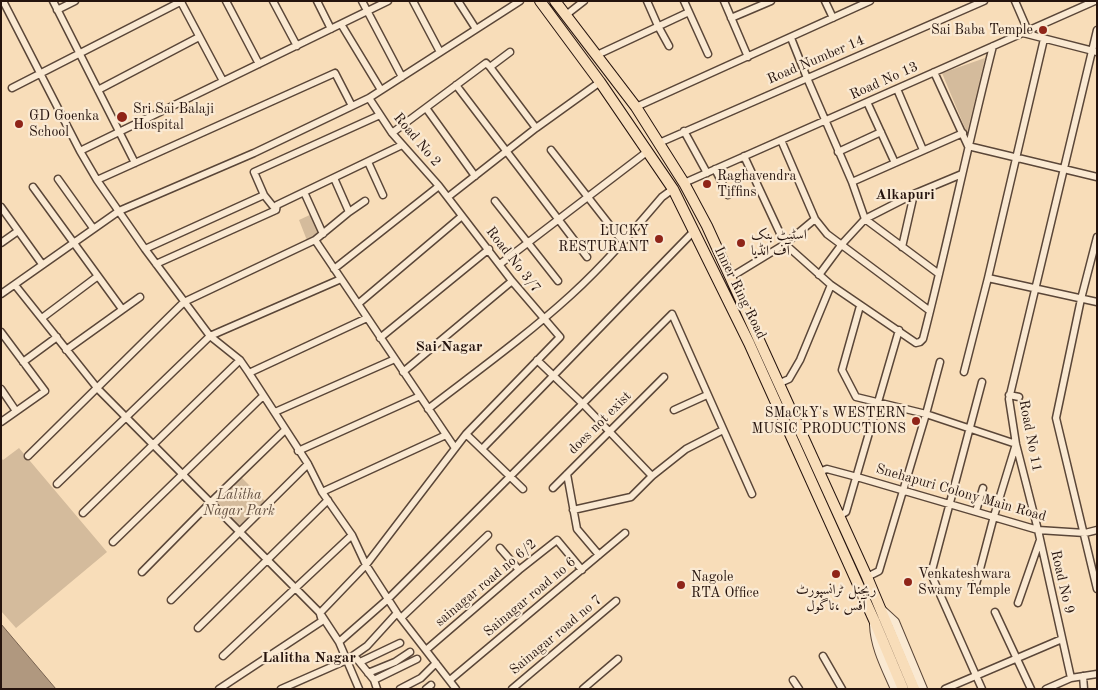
<!DOCTYPE html>
<html>
<head>
<meta charset="utf-8">
<style>
	body { margin:0 }
	#map { position:relative; width:1098px; height:690px; overflow:hidden; background:#f8ddb9; font-family:"Old Standard TT",serif }
	canvas { display:block }
	.frame { position:absolute; inset:0; border:2px solid #25130d; pointer-events:none }
</style>
</head>
<body>
<div id="map">
<canvas width="1098" height="690"></canvas>
<div class="frame"></div>
</div>
<script>
const g = document.querySelector('canvas').getContext('2d');
g.lineJoin = 'round';
function fill(path, color) { g.fillStyle = color; g.fill(path, 'evenodd'); }
function stroke(path, color, width, dash) { g.strokeStyle = color; g.lineWidth = width; g.lineCap = dash ? 'butt' : 'round'; g.setLineDash(dash || []); g.stroke(path); }
function drawText(font, color, halo, rows, align = 'center') {
  g.font = font + ' "Old Standard TT",Amiri,serif'; g.lineWidth = 4.5; g.setLineDash([]); g.textBaseline = 'middle'; g.strokeStyle = halo; g.fillStyle = color; for (const [text, x, y, turn = 0] of rows) {
    g.save(); g.translate(x, y); g.rotate((+turn || 0) * Math.PI / 180); g.textAlign = isNaN(turn) ? turn : align; if (halo) g.strokeText(text, 0, 0); g.fillText(text, 0, 0); g.restore();
  }
}
fill(new Path2D(`
	M 985,58 L 967,133 L 942,73 Z
	M 314,213 L 323,234 L 308,243 L 299,220 Z
	M 19,448 L 107,552 L 16,628 L 1,611 L 1,458 L 3,460 Z
	M 239,475 L 267,503 L 240,531 L 211,502 Z`), '#d4bb9c');
const water = new Path2D(`
	M 1,624 L 56,689 L 1,689 Z`);
fill(water, '#b0987f');
stroke(water, '#786351', 1);
const minor = new Path2D(`
	M 3,1 L 80,151 L 97,180 L 145,249 L 210,336 L 240,360 L 249,373 L 308,464 L 322,492 L 352,535 L 366,565 L 397,613 L 456,689
	M 53,1 L 135,163
	M 226,1 L 259,64
	M 273,1 L 297,46
	M 317,1 L 331,29
	M 362,1 L 402,77
	M 413,1 L 440,52
	M 458,1 L 476,29
	M 647,1 L 658,26 L 669,46
	M 684,1 L 708,54
	M 724,1 L 748,57
	M 825,1 L 833,18
	M 1015,1 L 1028,31
	M 181,2 L 223,81
	M 57,10 L 75,1
	M 566,15 L 584,1
	M 731,18 L 771,1
	M 341,24 L 381,90
	M 1023,33 L 1097,52
	M 791,38 L 807,78 L 852,182 L 865,219 L 939,274
	M 597,55 L 689,12
	M 490,67 L 536,128
	M 934,72 L 968,146 L 1097,177
	M 456,85 L 587,257
	M 12,88 L 182,1
	M 897,89 L 923,150
	M 98,90 L 199,37
	M 867,102 L 895,163
	M 636,107 L 870,1
	M 426,108 L 475,176
	M 684,131 L 707,173
	M 392,133 L 486,63 L 490,67 L 510,52
	M 781,140 L 815,219 L 827,234 L 930,311
	M 659,143 L 984,1
	M 551,150 L 623,242
	M 80,151 L 388,1
	M 838,152 L 881,132
	M 744,156 L 785,244 L 831,285 L 916,343 L 920,342 L 923,339 C 948,242 968,144 993,46
	M 368,162 L 383,195
	M 715,169 L 728,195
	M 58,179 L 93,228
	M 97,180 L 335,73 L 352,106
	M 852,182 L 963,133
	M 684,183 L 1095,1
	M 33,187 L 122,309
	M 304,192 L 323,234
	M 264,195 L 276,210
	M 448,197 L 536,128 L 600,82
	M 495,201 L 558,281
	M 1,207 L 42,264
	M 349,212 L 365,201
	M 1097,237 L 1081,299 L 1056,418 L 1097,589
	M 315,240 L 455,448
	M 1,243 L 18,231
	M 902,247 L 914,194
	M 145,249 L 264,195 L 254,172 L 380,115
	M 156,264 L 276,210 L 277,205 L 402,145
	M 500,264 L 648,151
	M 334,269 L 439,186
	M 819,275 L 842,244 L 865,219 L 914,194 L 962,174
	M 731,277 L 785,244 L 815,219
	M 988,278 L 1097,302
	M 15,285 L 98,389 L 320,613 L 339,642 L 359,689
	M 1,294 L 119,211 L 254,153 L 369,98 L 520,1
	M 358,304 L 462,216
	M 860,306 L 842,370 L 856,397 L 926,414 L 1016,444 L 994,516 L 975,588
	M 42,318 L 98,276
	M 1,332 L 45,391 L 1,422
	M 380,338 L 489,249
	M 66,350 L 140,297
	M 537,360 L 583,404 L 652,476
	M 23,362 L 57,337
	M 403,372 L 512,281
	M 964,372 L 988,278 L 1044,39
	M 249,373 L 367,318
	M 982,382 L 931,574 L 982,689
	M 780,383 L 789,379 L 800,360 L 831,285
	M 1,389 L 16,411
	M 1009,395 L 1019,397
	M 428,409 C 476,372 526,336 571,295 C 604,265 633,231 662,197 L 673,189
	M 674,410 L 707,395
	M 275,412 L 395,359
	M 466,434 L 523,489
	M 482,449 L 694,231
	M 298,451 L 420,396
	M 28,456 L 184,302 L 315,240 L 349,212 L 334,178
	M 819,472 L 827,469 L 857,477 L 1038,530 L 1085,533 L 1097,530
	M 567,474 L 577,529 L 599,555
	M 57,484 L 210,336 L 341,279
	M 553,488 L 664,377
	M 322,492 L 446,435
	M 573,510 L 631,497 L 652,476 L 686,449 L 723,430
	M 976,511 L 983,488
	M 83,513 L 240,360
	M 839,516 L 846,512 L 899,330
	M 113,542 L 263,396
	M 500,548 L 519,570
	M 142,572 L 211,502 L 285,430
	M 867,577 L 879,571 L 926,414 L 940,362
	M 171,600 L 308,464
	M 1018,603 L 1040,540
	M 995,612 L 1031,689
	M 320,613 L 366,565 L 466,434 L 560,337 L 512,281 L 439,186 L 392,133 L 369,98
	M 401,618 L 488,535
	M 198,628 L 328,500
	M 339,642 L 388,599 L 672,314 L 752,494
	M 426,650 L 519,570 L 557,540 L 582,570
	M 223,656 L 352,535
	M 823,656 L 842,689
	M 357,659 L 374,680 L 377,689
	M 360,662 L 400,643
	M 368,673 L 395,662 L 410,652
	M 1083,676 L 1084,689
	M 1071,678 L 1038,530 L 1016,444 L 1009,399 L 1097,30
	M 374,680 L 417,659
	M 450,680 L 625,533
	M 793,680 L 799,689
	M 219,689 L 322,621 L 320,614
	M 281,689 L 347,660 L 367,646 L 397,613
	M 400,689 L 421,678 L 436,663
	M 426,689 L 431,685
	M 512,689 L 616,601
	M 583,689 L 618,659
	M 945,689 L 1062,639
	M 1046,689 L 1071,678 L 1097,674`);
const tertiary = new Path2D(`
	M 882,610 L 895,622 L 923,689
	M 874,625 C 875,648 886,668 895,689`);
const trunk = new Path2D(`
	M 540,1 L 600,82 L 673,189 L 749,343 L 874,620 L 903,689
	M 555,1 L 636,107 L 684,183 L 707,226 L 867,577 L 914,689`);
stroke(minor, '#5a4638', 9);
stroke(tertiary, '#5a4638', 10);
stroke(trunk, '#25130d', 12);
stroke(minor, '#fae9d2', 6);
stroke(tertiary, '#fae9d2', 8);
stroke(trunk, '#f8ddb9', 10);
for (const [x, y, r, color] of [
	[1043,30,5,"#8f2418"],
	[122,117,6,"#8f2418"],
	[19,124,5,"#8f2418"],
	[707,184,5,"#8f2418"],
	[659,239,5,"#8f2418"],
	[741,243,5,"#8f2418"],
	[916,421,5,"#8f2418"],
	[836,574,5,"#8f2418"],
	[908,582,5,"#8f2418"],
	[681,585,5,"#8f2418"]
]) { const dot = new Path2D(); dot.arc(x, y, r, 0, 2 * Math.PI); g.fillStyle = color; g.fill(dot); stroke(dot, '#fae9d2', 2); }
drawText('14px', '#25130d', '#fae9d2', [
	["Sai Baba Temple",1033,30,"right"],
	["Sri Sai Balaji",133,109],
	["Hospital",133,125],
	["GD Goenka",29,116],
	["School",29,132],
	["Raghavendra",717,176],
	["Tiffins",717,192],
	["LUCKY",649,231,"right"],
	["RESTURANT",649,247,"right"],
	["اسٹیٹ بنک",751,235],
	["آف انڈیا",751,251],
	["SMaCkY's WESTERN",906,413,"right"],
	["MUSIC PRODUCTIONS",906,429,"right"],
	["Venkateshwara",918,574],
	["Swamy Temple",918,590],
	["Nagole",691,577],
	["RTA Office",691,593],
	["ریجنل ٹرانسپورٹ",836,590,"center"],
	["آفس ،ناگول",836,606,"center"]
], 'left');
drawText('14px', '#25130d', '#fae9d2', [
	["Road Number 14",816,60,-23],
	["Road No 13",884,81,-24],
	["Road No 2",417,140,50],
	["Road No 3/7",513,260,52],
	["Inner Ring Road",740,293,64],
	["does not exist",600,423,-45],
	["Road No 11",1030,436,79],
	["Snehapuri Colony Main Road",961,493,16],
	["Road No 9",1062,582,77],
	["sainagar road no 6/2",486,583,-40],
	["Sainagar road no 6",530,597,-40],
	["Sainagar road no 7",556,635,-40]
]);
drawText('italic 14px', '#624e3f', '#fae9d2', [
	["Lalitha",239,495],
	["Nagar Park",239,511]
]);
drawText('bold 15px', '#25130d', '#fae9d2', [
	["Alkapuri",905,195],
	["Sai Nagar",449,347],
	["Lalitha Nagar",309,658]
]);
</script>
</body>
</html>
